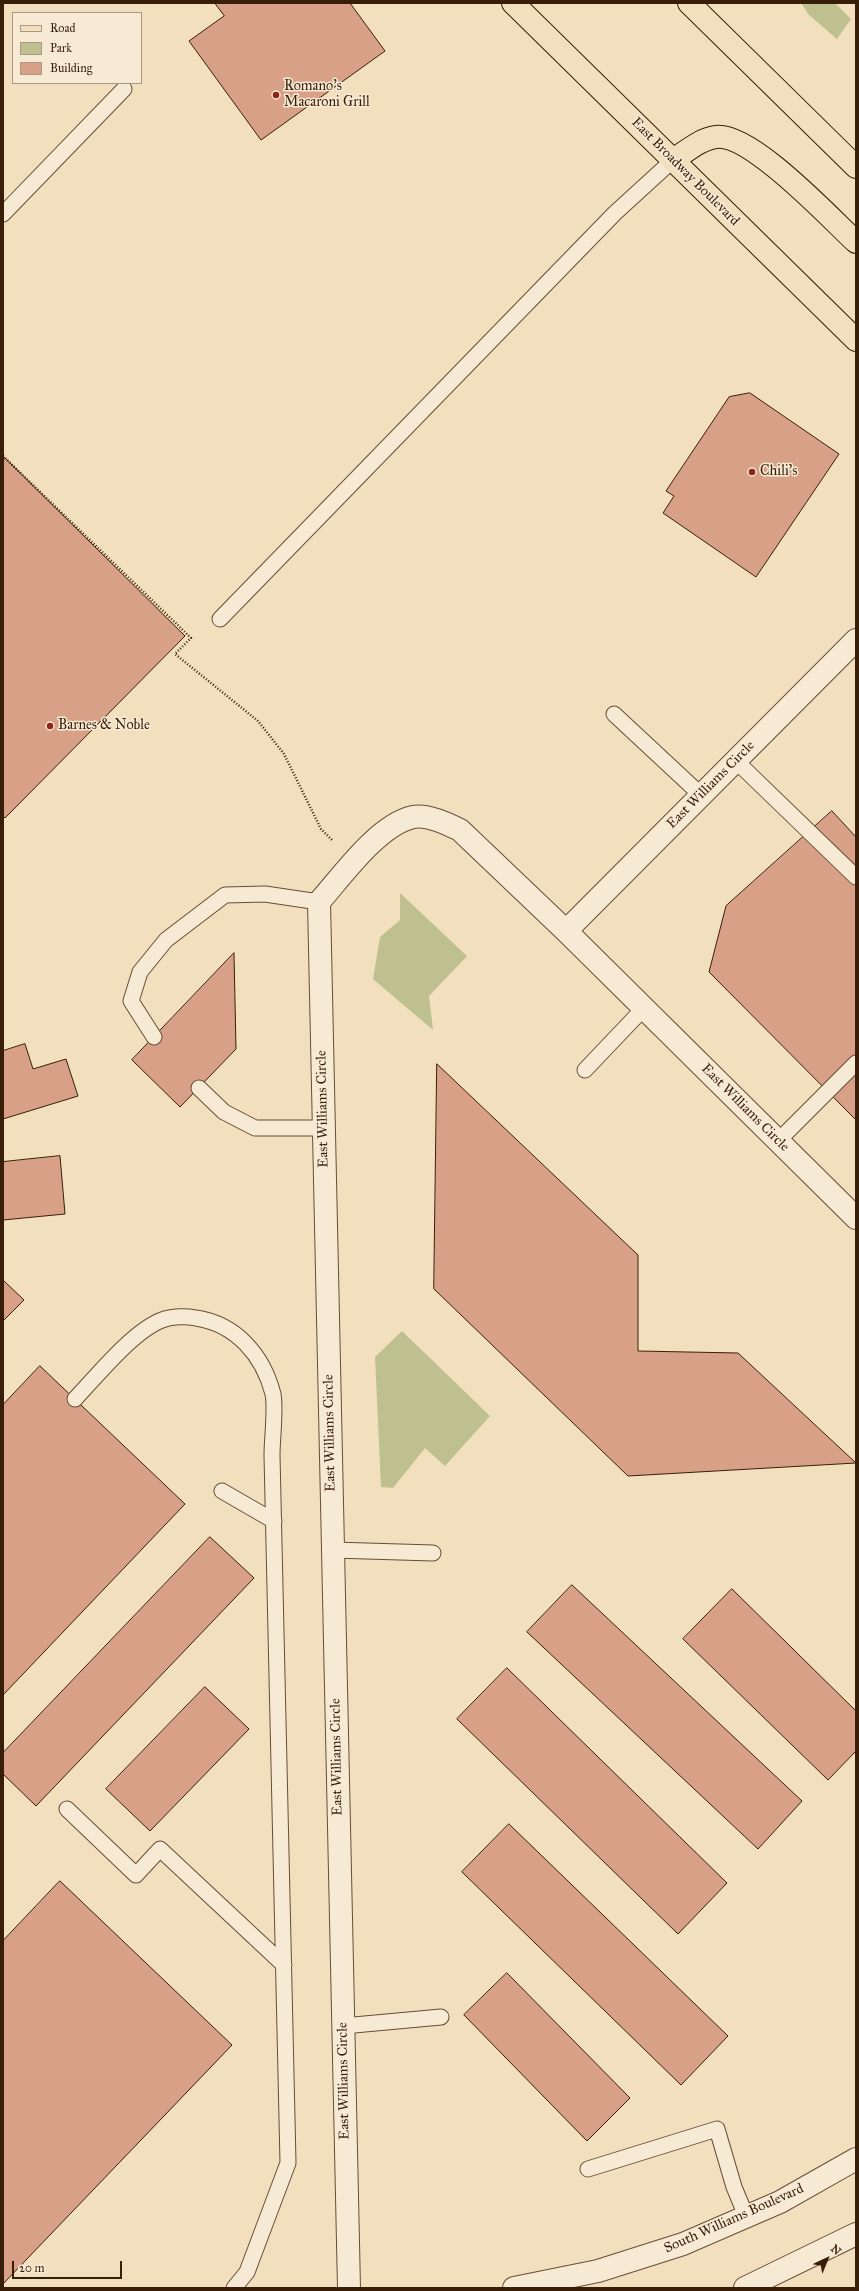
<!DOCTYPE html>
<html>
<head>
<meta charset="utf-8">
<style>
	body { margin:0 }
	#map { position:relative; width:859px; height:2291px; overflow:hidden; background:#f2dfbe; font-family:"IM FELL Great Primer",serif }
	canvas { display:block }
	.frame { position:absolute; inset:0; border:4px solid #381e09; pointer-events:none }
	.legend { position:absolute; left:12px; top:12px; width:130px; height:72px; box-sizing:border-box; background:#f7ead5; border:1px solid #ab9883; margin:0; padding:5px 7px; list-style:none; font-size:12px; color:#381e09 }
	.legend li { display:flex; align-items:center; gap:8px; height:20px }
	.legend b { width:20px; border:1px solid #ab9883 }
	.north { position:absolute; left:807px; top:2239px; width:40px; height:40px; -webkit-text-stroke:3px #f7ead5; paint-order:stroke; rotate:44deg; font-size:11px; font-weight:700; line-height:16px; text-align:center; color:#381e09 }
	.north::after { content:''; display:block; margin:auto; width:14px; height:18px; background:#381e09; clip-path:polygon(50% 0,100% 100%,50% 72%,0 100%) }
	.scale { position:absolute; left:12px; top:2261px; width:110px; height:18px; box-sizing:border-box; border:2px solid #381e09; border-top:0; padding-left:5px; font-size:12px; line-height:14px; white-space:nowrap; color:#381e09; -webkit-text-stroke:3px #f7ead5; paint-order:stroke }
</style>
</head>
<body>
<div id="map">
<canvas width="859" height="2291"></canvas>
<div class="frame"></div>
<ul class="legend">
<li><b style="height:5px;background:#f2dfbe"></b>Road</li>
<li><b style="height:11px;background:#bec18f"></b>Park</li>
<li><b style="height:11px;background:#d8a187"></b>Building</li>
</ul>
<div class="north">N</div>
<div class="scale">20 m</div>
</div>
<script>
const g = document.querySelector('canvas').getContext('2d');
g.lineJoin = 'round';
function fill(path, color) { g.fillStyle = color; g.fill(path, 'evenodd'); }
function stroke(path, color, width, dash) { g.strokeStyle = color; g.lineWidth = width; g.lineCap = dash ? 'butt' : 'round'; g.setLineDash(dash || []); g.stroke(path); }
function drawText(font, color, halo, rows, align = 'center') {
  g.font = font + ' "IM FELL Great Primer",serif'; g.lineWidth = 3; g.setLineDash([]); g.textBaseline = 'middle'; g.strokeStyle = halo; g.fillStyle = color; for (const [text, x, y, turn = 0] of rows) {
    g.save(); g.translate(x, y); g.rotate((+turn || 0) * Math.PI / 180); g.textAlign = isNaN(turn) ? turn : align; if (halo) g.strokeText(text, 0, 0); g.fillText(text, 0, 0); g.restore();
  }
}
fill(new Path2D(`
	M 801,3 L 835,3 L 851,19 L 837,39 L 809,15 Z
	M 400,893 L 467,956 L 429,996 L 433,1030 L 373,979 L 380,937 L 400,920 Z
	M 402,1331 L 490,1416 L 445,1466 L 425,1448 L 393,1488 L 381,1487 L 375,1357 Z`), '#bec18f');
const building = new Path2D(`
	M 215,3 L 350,3 L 385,51 L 261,140 L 189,41 L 224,16 Z
	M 750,393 L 839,454 L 756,577 L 663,513 L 674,496 L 666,491 L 729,397 Z
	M 3,456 L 185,636 L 5,818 L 3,816 Z
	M 832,811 L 856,837 L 856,1120 L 709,972 L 726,906 Z
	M 234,953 L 236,1049 L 180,1107 L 132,1060 Z
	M 25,1044 L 33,1069 L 66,1059 L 78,1096 L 3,1119 L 3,1051 Z
	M 437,1064 L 638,1255 L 638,1351 L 738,1353 L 856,1463 L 628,1476 L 434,1289 Z
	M 60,1156 L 65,1214 L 3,1220 L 3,1162 Z
	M 3,1280 L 24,1300 L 3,1321 Z
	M 40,1366 L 185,1504 L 3,1695 L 3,1405 Z
	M 210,1537 L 254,1578 L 36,1806 L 3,1774 L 3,1753 Z
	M 572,1585 L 802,1801 L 758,1849 L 527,1632 Z
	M 732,1589 L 856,1711 L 856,1751 L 828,1780 L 683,1639 Z
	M 507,1668 L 727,1883 L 678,1934 L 457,1719 Z
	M 205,1687 L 249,1729 L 150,1831 L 106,1789 Z
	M 509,1824 L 728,2036 L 681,2085 L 462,1872 Z
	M 60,1881 L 232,2045 L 3,2284 L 3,1941 Z
	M 507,1973 L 630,2098 L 587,2141 L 464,2015 Z`);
fill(building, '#d8a187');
stroke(building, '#381e09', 1);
const lane = new Path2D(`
	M 3,214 L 124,89
	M 220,619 L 615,213 L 673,160
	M 614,714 L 701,795
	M 736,761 L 856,877
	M 154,1037 L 131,1001 L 140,972 L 166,940 L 225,895 L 265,894 L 319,902
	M 585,1070 L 644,1008
	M 199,1088 L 224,1112 L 255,1128 L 324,1128
	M 778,1141 L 856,1063
	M 75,1399 C 97,1376 133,1331 162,1320 C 172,1316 186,1316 196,1318 C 236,1324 263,1355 273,1394 C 276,1408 272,1439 272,1455 L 288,2163 L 247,2272 L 234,2288
	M 222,1491 L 274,1521
	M 333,1550 L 433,1553
	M 67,1809 L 136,1875 L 160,1849 L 284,1965
	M 343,2026 L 441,2017
	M 588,2169 L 717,2129 L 734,2187 L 746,2216`);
const street = new Path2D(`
	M 566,931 L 856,640
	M 349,2288 L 319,902 C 343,875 378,825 413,817 C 427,814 448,824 460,830 L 566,931 L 856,1218
	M 514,2288 L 598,2271 L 683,2244 L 780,2202 L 856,2159
	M 745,2288 L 856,2234`);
const primary = new Path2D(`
	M 513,3 L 856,340
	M 689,3 L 856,167
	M 673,160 C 686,152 700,139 716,137 C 750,132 830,218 856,242`);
stroke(lane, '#664e36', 17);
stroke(street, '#664e36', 24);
stroke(primary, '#381e09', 24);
stroke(new Path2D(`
	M 3,456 L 191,638 L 175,654 L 258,721 L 284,754 L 321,829 L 332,840`), '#381e09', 2.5, [1, 2]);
stroke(lane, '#f7ead5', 15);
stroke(street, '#f7ead5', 22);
stroke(primary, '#f2dfbe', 22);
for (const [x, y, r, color] of [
	[276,95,4,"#8f2418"],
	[752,472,4,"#8f2418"],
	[50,726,4,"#8f2418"]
]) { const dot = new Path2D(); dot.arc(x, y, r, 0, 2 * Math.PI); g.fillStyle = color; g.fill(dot); stroke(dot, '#f7ead5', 1.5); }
drawText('14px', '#381e09', '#f7ead5', [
	["Romano's",284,87],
	["Macaroni Grill",284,103],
	["Chili's",760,472],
	["Barnes & Noble",58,726]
], 'left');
drawText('14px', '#381e09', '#f7ead5', [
	["East Broadway Boulevard",685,172,45],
	["East Williams Circle",711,785,-45],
	["East Williams Circle",745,1108,45],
	["East Williams Circle",323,1109,-91],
	["East Williams Circle",330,1433,-91],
	["East Williams Circle",337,1757,-91],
	["East Williams Circle",344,2081,-91],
	["South Williams Boulevard",734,2219,-24]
]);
</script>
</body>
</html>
